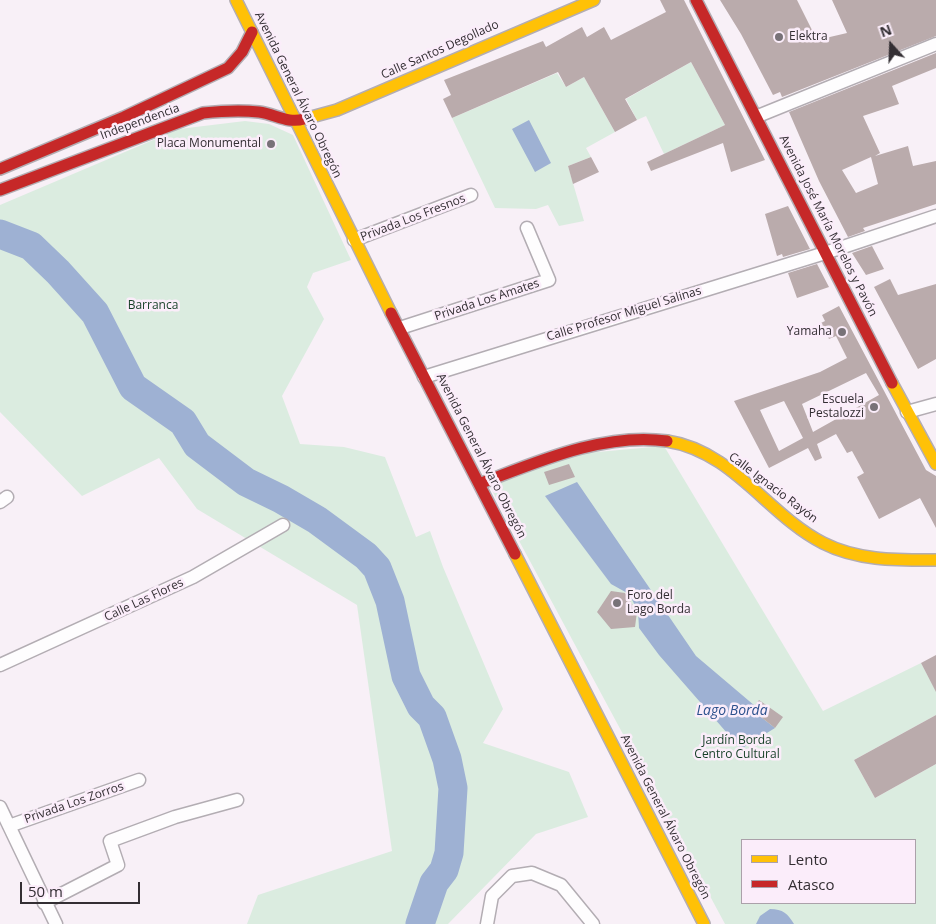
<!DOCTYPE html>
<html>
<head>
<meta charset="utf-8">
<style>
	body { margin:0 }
	#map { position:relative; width:936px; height:924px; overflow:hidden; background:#f8f0f7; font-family:"Open Sans",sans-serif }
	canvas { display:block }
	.legend { position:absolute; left:741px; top:839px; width:175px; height:65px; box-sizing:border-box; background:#fbedfa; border:1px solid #aba1aa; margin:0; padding:6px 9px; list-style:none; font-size:15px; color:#332e33 }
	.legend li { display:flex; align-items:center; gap:10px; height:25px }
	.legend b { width:25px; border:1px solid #aba1aa }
	.north { position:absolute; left:866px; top:20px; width:50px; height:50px; -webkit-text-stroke:4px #fbedfa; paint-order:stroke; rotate:340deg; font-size:14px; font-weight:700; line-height:20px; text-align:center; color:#332e33 }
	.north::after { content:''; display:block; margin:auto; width:18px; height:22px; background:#332e33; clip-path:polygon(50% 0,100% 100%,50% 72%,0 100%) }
	.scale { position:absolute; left:20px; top:882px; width:120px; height:22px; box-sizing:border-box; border:2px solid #332e33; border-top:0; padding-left:6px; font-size:15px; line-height:18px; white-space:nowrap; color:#332e33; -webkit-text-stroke:4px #fbedfa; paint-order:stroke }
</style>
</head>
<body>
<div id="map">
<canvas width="936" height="924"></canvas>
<ul class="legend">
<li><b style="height:6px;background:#ffc107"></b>Lento</li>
<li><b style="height:6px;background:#c62828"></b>Atasco</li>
</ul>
<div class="north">N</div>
<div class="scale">50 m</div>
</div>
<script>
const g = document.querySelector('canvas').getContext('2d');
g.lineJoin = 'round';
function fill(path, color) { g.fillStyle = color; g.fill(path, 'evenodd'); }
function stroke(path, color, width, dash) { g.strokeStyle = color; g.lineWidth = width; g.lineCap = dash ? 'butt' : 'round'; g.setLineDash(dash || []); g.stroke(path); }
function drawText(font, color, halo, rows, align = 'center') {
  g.font = font + ' "Open Sans",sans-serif'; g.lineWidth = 5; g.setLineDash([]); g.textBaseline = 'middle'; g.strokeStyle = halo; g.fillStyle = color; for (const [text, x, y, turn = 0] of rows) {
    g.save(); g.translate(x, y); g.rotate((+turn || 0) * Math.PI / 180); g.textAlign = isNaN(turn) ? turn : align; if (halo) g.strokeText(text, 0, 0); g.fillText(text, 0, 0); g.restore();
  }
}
fill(new Path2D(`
	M 691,62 L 725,125 L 664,154 L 646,116 L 637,120 L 626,99 Z
	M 557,73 L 566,87 L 584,77 L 615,132 L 586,148 L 591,157 L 568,166 L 584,221 L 559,226 L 548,205 L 536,209 L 495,208 L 452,118 Z
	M 245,121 L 269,124 L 293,135 L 351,260 L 313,273 L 307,287 L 324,319 L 282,396 L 300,444 L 344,447 L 385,457 L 416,537 L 430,531 L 443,567 L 503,709 L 483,743 L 569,772 L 588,817 L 536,834 L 448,924 L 247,924 L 258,895 L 392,851 L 357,605 L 197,509 L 159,458 L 82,496 L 0,412 L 0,205 L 179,129 Z
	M 664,446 L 823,711 L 921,663 L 936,691 L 936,715 L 854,760 L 875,798 L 936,764 L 936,924 L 725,924 L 488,483 L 575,454 ZM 742,840 L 915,840 L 915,903 L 742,903 Z`), '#dbece0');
fill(new Path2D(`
	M 529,120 L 551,163 L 535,172 L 512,129 Z
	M 577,482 L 696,656 L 755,706 L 752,710 L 775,728 L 741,749 L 659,655 L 639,628 L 638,611 L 629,594 L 611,584 L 545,496 Z
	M 770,909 C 783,909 788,914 794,924 L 756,924 L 760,916 Z`), '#9eb1d3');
stroke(new Path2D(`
	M 0,234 L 31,246 L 58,272 L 95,313 L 133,387 L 183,422 L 197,445 L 246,482 L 281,499 L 317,520 L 366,556 L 377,568 L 390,601 L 406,676 L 421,706 L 432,717 L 447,759 L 453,788 L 449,853 L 444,870 L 434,883 L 420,924`), '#9eb1d3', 29);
fill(new Path2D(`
	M 660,0 L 684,0 L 765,160 L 731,172 L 723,143 L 651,171 L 647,162 L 725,125 L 691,62 L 625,99 L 637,120 L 615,132 L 584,77 L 566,87 L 558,72 L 452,118 L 443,99 L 451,95 L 444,80 L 543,41 L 546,47 L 582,27 L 587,37 L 604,27 L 611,40 L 666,12 Z
	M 720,0 L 797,0 L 817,40 L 847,33 L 832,0 L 936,0 L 936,36 L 782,97 L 780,92 L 773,95 L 741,34 Z
	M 936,53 L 936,68 L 892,86 L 899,104 L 863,116 L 880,153 L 875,156 L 908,146 L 913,166 L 936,161 L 936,204 L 863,228 L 865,231 L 848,237 L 819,181 L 789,112 ZM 871,157 L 878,184 L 856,193 L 842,170 Z
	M 591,157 L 599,172 L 573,184 L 568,166 Z
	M 788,206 L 810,249 L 783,257 L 782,254 L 777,256 L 765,214 Z
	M 872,246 L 884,269 L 866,275 L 852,253 Z
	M 817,264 L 829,287 L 797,298 L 788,273 Z
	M 890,279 L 898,295 L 936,284 L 936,359 L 918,369 L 874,287 Z
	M 839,306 L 926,470 L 936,476 L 936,528 L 920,498 L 879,519 L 857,477 L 864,473 L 852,451 L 847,453 L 836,434 L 817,444 L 822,458 L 815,461 L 808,448 L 769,468 L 734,401 L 820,372 L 847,358 L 836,336 L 829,339 L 821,323 L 825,321 L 822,315 ZM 866,373 L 879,395 L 813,432 L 802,404 ZM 784,401 L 803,438 L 779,451 L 760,410 Z
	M 569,464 L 575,477 L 549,485 L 544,472 Z
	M 611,591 L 625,593 L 637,612 L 635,627 L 611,629 L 597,612 Z
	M 936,655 L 936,692 L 921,663 Z
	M 759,700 L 783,717 L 775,728 L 752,710 Z
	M 936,715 L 936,764 L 875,798 L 854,760 Z`), '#baabac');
const street = new Path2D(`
	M 758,116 L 936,44
	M 354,240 L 471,195
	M 400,328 L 549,280 L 527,228
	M 424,377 L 825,253 L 936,216
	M 907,412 L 936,404
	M 0,502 L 7,497
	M 0,665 L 193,577 L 283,525
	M 0,807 L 56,924
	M 9,826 L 139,780
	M 44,903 L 118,865 L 110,841 L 175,817 L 237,800
	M 487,924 L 492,896 L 512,876 L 532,873 L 561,885 L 593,924`);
const slow = new Path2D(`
	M 236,0 L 391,313
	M 304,119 L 337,110 L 594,0
	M 892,383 L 936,464
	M 667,441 C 733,451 768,515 823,543 C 858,561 898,560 936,560
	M 515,554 L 704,924`);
const jam = new Path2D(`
	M 696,0 L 892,383
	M 0,169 L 124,117 L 228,68 L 242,52 L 252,32
	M 0,190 L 203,113 C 222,111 240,110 259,112 C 275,114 288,124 304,119
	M 391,313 L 515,554
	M 479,484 C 537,462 604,432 667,441`);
stroke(street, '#b3adb3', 15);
stroke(slow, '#b3adb3', 14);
stroke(jam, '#b3adb3', 14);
stroke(street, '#fefdfe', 12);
stroke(slow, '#ffc107', 11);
stroke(jam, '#c62828', 11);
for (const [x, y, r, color] of [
	[779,37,5,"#787278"],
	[271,144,5,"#787278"],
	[842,332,5,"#787278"],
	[874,407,5,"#787278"],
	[617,603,5,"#787278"]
]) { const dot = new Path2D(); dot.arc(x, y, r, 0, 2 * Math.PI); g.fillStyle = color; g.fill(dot); stroke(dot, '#fbedfa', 2); }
drawText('12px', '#332e33', '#fbedfa', [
	["Elektra",789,37,"left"],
	["Placa Monumental",261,144],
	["Yamaha",832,332],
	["Escuela",864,400],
	["Pestalozzi",864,414],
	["Foro del",627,596,"left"],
	["Lago Borda",627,610,"left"]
], 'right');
drawText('12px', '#332e33', '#fbedfa', [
	["Calle Santos Degollado",440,50,-24],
	["Avenida General Álvaro Obregón",298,95,64],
	["Independencia",140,122,-20],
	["Privada Los Fresnos",413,218,-21],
	["Avenida José María Morelos y Pavón",828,226,63],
	["Privada Los Amates",487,300,-18],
	["Calle Profesor Miguel Salinas",624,314,-17],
	["Avenida General Álvaro Obregón",481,456,63],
	["Calle Ignacio Rayón",773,488,37],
	["Calle Las Flores",144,600,-25],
	["Privada Los Zorros",74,803,-19],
	["Avenida General Álvaro Obregón",665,817,63]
]);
drawText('12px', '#153f26', '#fbedfa', [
	["Barranca",153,306],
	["Jardín Borda",737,741],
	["Centro Cultural",737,755]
]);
drawText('italic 14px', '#2b508c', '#fbedfa', [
	["Lago Borda",732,711]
]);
</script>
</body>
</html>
